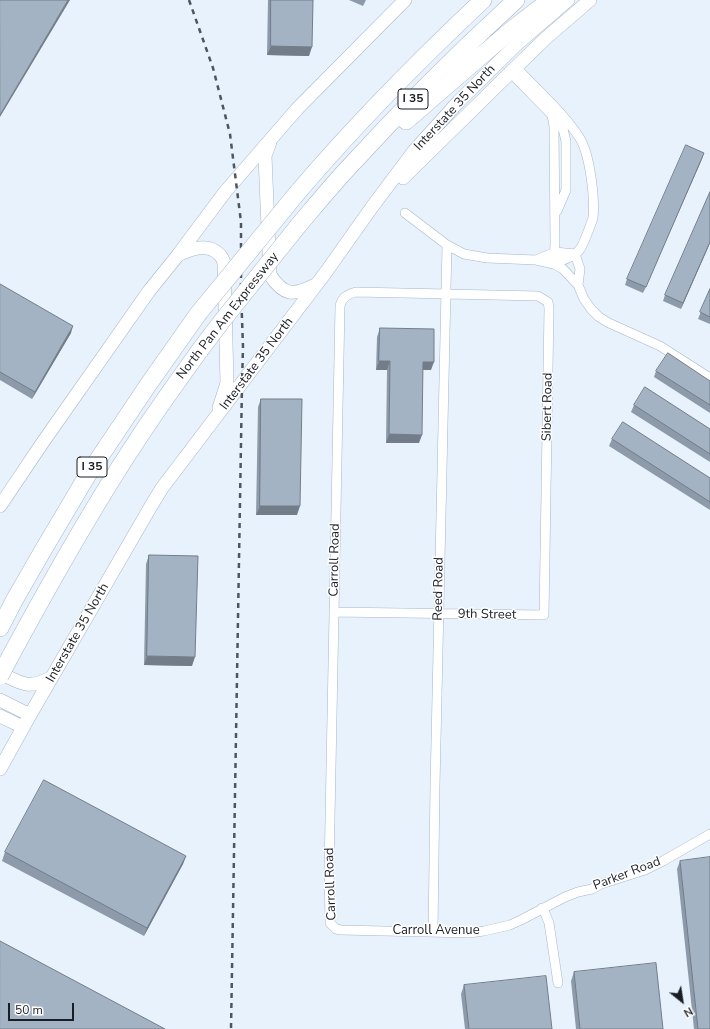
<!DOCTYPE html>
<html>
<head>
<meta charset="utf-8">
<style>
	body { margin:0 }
	#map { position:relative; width:710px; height:1029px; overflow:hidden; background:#e8f2fd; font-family:"Nunito Sans",sans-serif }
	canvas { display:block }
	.north { position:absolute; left:662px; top:981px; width:40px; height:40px; -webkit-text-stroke:3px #fff; paint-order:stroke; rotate:150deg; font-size:11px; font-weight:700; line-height:16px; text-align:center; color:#191e25 }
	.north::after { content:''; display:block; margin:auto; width:14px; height:18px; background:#191e25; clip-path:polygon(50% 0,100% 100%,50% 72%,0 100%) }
	.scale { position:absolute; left:8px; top:1003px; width:66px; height:18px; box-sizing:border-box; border:2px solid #191e25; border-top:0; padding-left:5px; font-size:12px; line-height:14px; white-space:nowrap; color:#191e25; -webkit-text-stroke:3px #fff; paint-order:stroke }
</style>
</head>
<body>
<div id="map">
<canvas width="710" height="1029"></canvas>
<div class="north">N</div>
<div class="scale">50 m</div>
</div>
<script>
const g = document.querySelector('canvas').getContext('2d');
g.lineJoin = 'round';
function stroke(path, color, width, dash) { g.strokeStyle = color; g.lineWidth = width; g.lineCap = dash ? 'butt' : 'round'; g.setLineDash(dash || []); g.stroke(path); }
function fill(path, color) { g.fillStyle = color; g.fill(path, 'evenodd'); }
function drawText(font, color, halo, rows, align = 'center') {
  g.font = font + ' "Nunito Sans",sans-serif'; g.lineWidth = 3; g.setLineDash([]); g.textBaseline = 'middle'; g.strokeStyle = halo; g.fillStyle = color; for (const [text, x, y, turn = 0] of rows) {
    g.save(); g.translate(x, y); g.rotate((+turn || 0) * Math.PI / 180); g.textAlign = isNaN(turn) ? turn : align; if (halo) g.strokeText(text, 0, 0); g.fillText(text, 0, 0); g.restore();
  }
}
const minor = new Path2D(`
	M 510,72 L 552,115 L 554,126 L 555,243 L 554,264 C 562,260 575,257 580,249 C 583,246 592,221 593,218 C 595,198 590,153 579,137 C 563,112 536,89 516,67
	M 553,116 L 563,129 L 566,141 L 566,190 L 557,211
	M 405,213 L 447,245 L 464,254 L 487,258 L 536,260 L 554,264 L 563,269 L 578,285 L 584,299 L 591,309 L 599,317 L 609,323 L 660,346 L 710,378
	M 536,260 L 555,252 L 575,254 L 580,269 L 578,285
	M 334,612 L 544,615 L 549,308 L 548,302 L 538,296 L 356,292 C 348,294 342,297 340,306 L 329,870 L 330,923 L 336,929 L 341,930 L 469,933 L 484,931 L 510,925 L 521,920 L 565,897 L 578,892 L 592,889 L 601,884 L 645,870 L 663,861 L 710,834
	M 542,908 L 545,913 L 549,923 L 558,983
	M 433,932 L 435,786 L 447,245`);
const secondary = new Path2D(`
	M 270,142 L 265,156 L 270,275 C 284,296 293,296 315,285
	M 403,178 L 516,67 L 546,38 L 590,0
	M 178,255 C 191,249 208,242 220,255 C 222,257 223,260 224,263 L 227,383 L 219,408
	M 0,506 L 43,442 L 149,291 L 178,255 L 225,192 L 297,109 L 405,0
	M 0,673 C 22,684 29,690 52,677
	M 0,700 L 30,715
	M 0,716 L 23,727
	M 0,769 L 30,715 L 151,506 L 162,488 L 326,272 L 372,207 L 414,151 L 459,101 L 517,44 L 568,0`);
const motorway = new Path2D(`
	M 406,121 L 510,31 L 550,0
	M 298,192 C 356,124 418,61 483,0
	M 298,226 C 315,206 332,185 350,166 C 403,108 458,53 516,0
	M 0,628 L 15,599 L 42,552 L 87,476 L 148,385 L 198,314
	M 10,657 C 49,585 89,513 134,445 C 155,412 178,381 200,350`);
stroke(minor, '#a6b6c7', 10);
stroke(secondary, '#a6b6c7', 14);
stroke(motorway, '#a6b6c7', 18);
stroke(minor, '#fff', 9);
stroke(secondary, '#fff', 13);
stroke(motorway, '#fff', 17);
stroke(new Path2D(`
	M 189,0 L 213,68 L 230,134 L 241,222 L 241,290 L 243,347 L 242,384 L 231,1029`), '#4f555e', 2.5, [5, 5]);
const motorwayBridge = new Path2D(`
	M 198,314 L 298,192
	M 200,350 L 222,321 L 298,226
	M 0,676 L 10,657`);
stroke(motorwayBridge, '#a6b6c7', 18, []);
stroke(motorwayBridge, '#fff', 17);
fill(new Path2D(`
	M 268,0 L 313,0 L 309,56 L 267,55 Z
	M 349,0 L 366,0 L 363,6 Z
	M 702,159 L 643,293 L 625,285 L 627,279 Z
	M 710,243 L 681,309 L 663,301 L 665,295 Z
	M 0,284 L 71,333 L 32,399 L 0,380 Z
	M 710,289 L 710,324 L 698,319 Z
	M 380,328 L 431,370 L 423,370 L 419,443 L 386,443 L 387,370 L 376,370 L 377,337 Z
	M 656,371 L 710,381 L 710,413 L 654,377 Z
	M 261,399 L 297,515 L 256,515 L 258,407 Z
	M 634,405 L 710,429 L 710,462 L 631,412 Z
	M 612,439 L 710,478 L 710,510 L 609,446 Z
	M 149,555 L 192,666 L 144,665 L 146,564 Z
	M 5,852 L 186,856 L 183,864 L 144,936 L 2,861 Z
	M 680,861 L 710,1029 L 694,1029 L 677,869 Z
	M 574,972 L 663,1029 L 576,1029 L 571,981 Z
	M 464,985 L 552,1029 L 465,1029 L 461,994 Z`), '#8d9aa9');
fill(new Path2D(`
	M 68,0 L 70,0 L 0,117 L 0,115 Z
	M 271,46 L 312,47 L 309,56 L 267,55 Z
	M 704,153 L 702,159 L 643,293 L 646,287 Z
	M 710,242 L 710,243 L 681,309 L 683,303 Z
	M 73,326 L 71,333 L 32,399 L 35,392 Z
	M 379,361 L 390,361 L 387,370 L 376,370 Z
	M 423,362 L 434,362 L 431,370 L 420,370 Z
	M 389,434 L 422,435 L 419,443 L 386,443 Z
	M 260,506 L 300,506 L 297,515 L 256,515 Z
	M 147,656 L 195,657 L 192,666 L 144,665 Z
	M 186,856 L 183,864 L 144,936 L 147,928 Z`), '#737d89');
const building = new Path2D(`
	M 0,0 L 68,0 L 0,115 Z
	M 271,0 L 313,0 L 312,47 L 271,46 Z
	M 686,145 L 704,153 L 646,287 L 627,279 Z
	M 710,192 L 710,242 L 683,303 L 665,295 Z
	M 0,284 L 73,326 L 35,392 L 0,372 Z
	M 710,289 L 710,317 L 700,312 Z
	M 380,328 L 434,329 L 434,362 L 423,362 L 422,435 L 389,434 L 390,361 L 379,361 Z
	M 668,353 L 710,381 L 710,405 L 656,371 Z
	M 645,387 L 710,429 L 710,454 L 634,405 Z
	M 261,399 L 302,399 L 300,506 L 260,506 Z
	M 623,422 L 710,478 L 710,502 L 612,439 Z
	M 149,555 L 198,556 L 195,657 L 147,656 Z
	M 44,780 L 186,856 L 147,928 L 5,852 Z
	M 710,857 L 710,1029 L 698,1029 L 680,861 Z
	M 0,941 L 165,1029 L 0,1029 Z
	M 656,963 L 663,1029 L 580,1029 L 574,972 Z
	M 546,976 L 552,1029 L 469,1029 L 464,985 Z`);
fill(building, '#a4b3c4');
stroke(building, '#737d89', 1);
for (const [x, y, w] of [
	[413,99,30],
	[92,467,30]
]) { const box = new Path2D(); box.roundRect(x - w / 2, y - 10, w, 20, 3); g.fillStyle = '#fff'; g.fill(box); stroke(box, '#191e25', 1); }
drawText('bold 12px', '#191e25', null, [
	["I 35",413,99],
	["I 35",92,467]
]);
drawText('13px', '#191e25', '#fff', [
	["Interstate 35 North",455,108,-47],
	["North Pan Am Expressway",228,316,-52],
	["Interstate 35 North",257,364,-53],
	["Sibert Road",548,407,-89],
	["Carroll Road",335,560,-89],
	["Reed Road",439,589,-89],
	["9th Street",487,615,1],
	["Interstate 35 North",78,633,-60],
	["Parker Road",627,874,-21],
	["Carroll Road",331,884,-92],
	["Carroll Avenue",436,931]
]);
</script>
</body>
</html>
